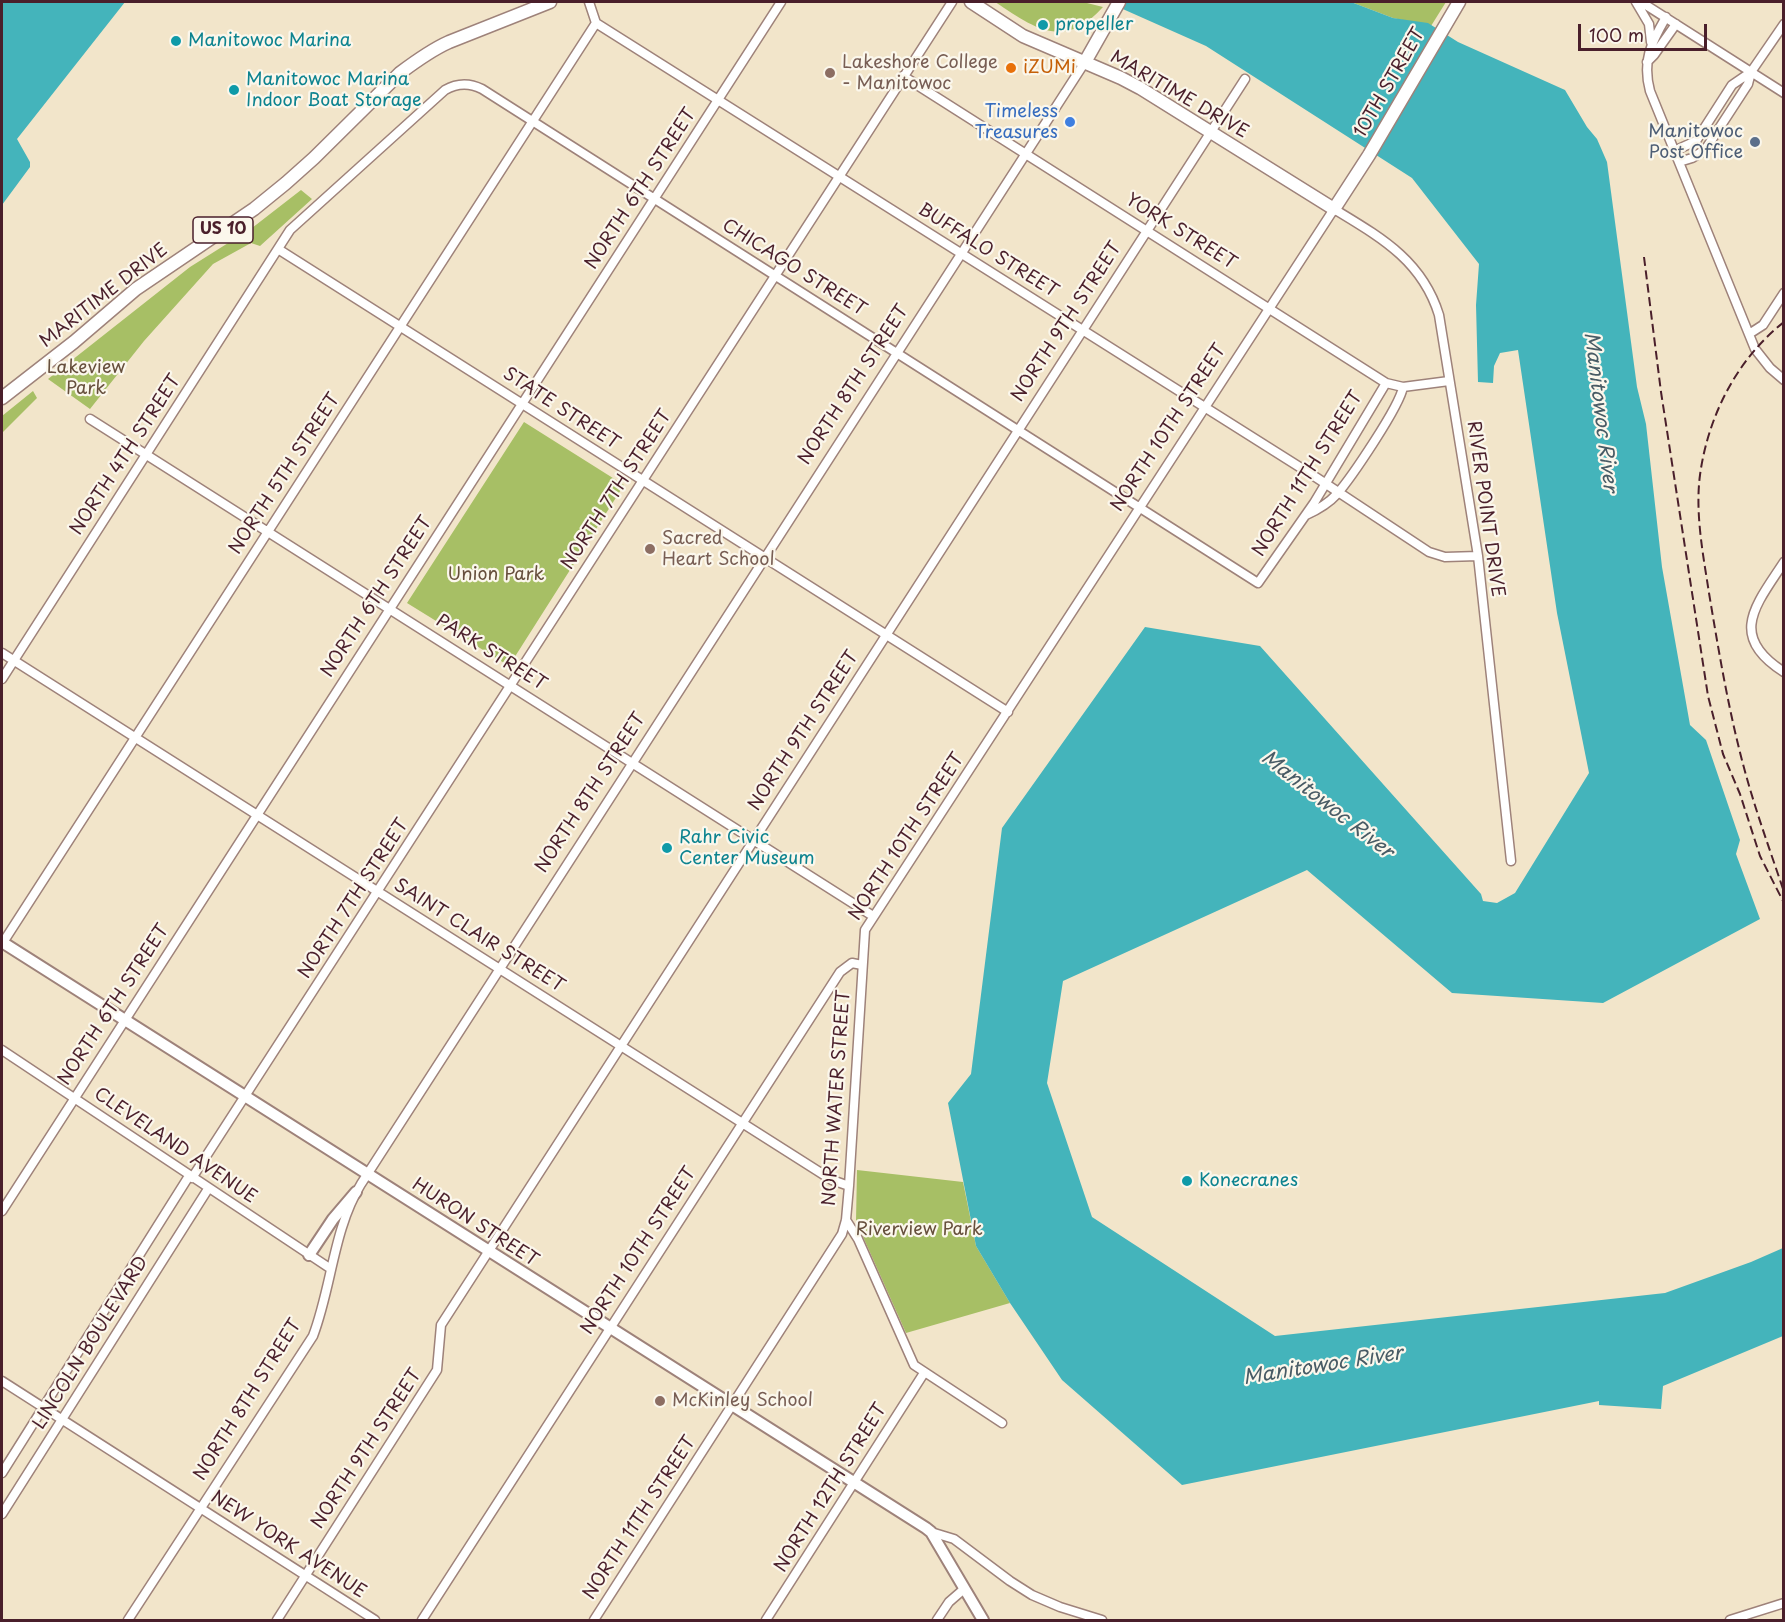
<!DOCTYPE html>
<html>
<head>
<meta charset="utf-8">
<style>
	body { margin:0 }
	#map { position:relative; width:1785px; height:1622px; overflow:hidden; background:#f2e5ca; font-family:"Playpen Sans",sans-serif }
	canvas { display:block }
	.frame { position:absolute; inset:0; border:3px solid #4a1f2b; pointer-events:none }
	.scale { position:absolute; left:1578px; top:24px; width:129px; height:27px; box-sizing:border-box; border:3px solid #4a1f2b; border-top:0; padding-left:8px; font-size:18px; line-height:21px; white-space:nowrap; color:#4a1f2b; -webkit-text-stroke:4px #fbf7ec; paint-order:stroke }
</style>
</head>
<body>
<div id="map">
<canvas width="1785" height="1622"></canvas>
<div class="frame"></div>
<div class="scale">100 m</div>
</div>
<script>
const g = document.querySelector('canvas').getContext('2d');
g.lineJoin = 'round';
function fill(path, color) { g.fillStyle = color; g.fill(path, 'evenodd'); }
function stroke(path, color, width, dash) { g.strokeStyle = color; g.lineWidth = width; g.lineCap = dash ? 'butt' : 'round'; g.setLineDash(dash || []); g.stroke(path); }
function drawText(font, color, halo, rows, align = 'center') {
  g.font = font + ' "Playpen Sans",sans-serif'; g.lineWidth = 4.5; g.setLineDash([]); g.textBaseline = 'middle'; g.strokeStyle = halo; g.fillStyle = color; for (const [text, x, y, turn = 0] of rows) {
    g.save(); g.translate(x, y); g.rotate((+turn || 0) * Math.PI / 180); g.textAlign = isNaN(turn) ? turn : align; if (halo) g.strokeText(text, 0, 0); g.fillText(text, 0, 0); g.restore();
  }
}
fill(new Path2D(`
	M 995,2 L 1083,2 L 1103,7 C 1063,51 1035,28 995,2 Z
	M 1351,2 L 1446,2 L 1431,26 L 1393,18 Z
	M 301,190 L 312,199 L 260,246 L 251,243 L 213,264 L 144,341 L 90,409 L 48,379 L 190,267 L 252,228 Z
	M 33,391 L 37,398 L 2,433 L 2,416 Z
	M 524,422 L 624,485 L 509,666 L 407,603 Z
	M 857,1170 L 963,1182 L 976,1246 L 1010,1303 L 906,1333 L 856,1221 Z`), '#a7bf65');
fill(new Path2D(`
	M 2,2 L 125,2 L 17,139 L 30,162 L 30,167 L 2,205 Z
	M 1107,2 L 1351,2 L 1393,18 L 1428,23 L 1458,42 L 1565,90 L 1587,127 L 1597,139 L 1607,162 L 1637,387 L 1646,424 L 1662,567 L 1690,725 L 1706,740 L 1740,840 L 1736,854 L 1760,919 L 1603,1003 L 1452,993 L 1307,870 L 1063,981 L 1047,1083 L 1092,1217 L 1275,1336 L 1665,1293 L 1751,1262 L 1783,1248 L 1783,1336 L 1663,1386 L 1661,1409 L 1599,1405 L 1599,1401 L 1182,1485 L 1062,1380 L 1010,1303 L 976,1246 L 948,1103 L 971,1074 L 1002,828 L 1145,627 L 1260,646 L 1481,894 L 1483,901 L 1497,903 L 1515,893 L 1589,773 L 1557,613 L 1518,350 L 1500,353 L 1494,366 L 1493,383 L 1478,382 L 1476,305 L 1479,264 L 1412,178 L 1206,46 Z`), '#44b4bb');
const street = new Path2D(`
	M 589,2 L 596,23 L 1317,478 L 1429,552 L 1445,557 L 1478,556
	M 1636,2 L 1649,24 L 1651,42
	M 1641,2 L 1784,93
	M 1666,17 C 1651,43 1642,61 1650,91 L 1755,349 L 1770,368 L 1784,380
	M 1647,62 L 1654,55 L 1676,24
	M 903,76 L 1386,383 L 1403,387 L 1449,381
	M 1674,151 L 1696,141 L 1732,85 L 1751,72 L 1784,24
	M 1679,162 L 1692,158 L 1705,150 L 1748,84 L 1751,72
	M 278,249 L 1008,712
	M 1749,334 L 1763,325 L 1784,293
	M 90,419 L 873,916
	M 1306,515 C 1317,510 1328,504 1337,494 C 1351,478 1400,406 1403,387
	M 1784,562 C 1756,605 1727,636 1784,672
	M 2,653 L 832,1180 L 849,1186
	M 2,679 L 290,230 L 445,90 C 457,83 470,83 482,89 L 1258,583 L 1314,503 L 1386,383
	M 2,944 L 596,23
	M 2,1050 L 331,1269
	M 192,1178 L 952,2
	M 2,1211 L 781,2
	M 846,1220 L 858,1239 L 914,1365 L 1002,1423
	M 2,1381 L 375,1620
	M 2,1473 L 189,1176
	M 2,1514 L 208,1189
	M 931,1532 L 954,1539 L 1010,1581 L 1032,1595 L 1060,1607 L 1102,1620
	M 128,1620 L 313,1336 C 332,1286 333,1230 361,1184 L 1085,62
	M 277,1620 L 437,1370 L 441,1325 L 1245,79
	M 422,1620 L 840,972 L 852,963 L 862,965
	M 594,1620 L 842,1234 L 846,1220 L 849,1186 L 865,930 L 1334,209 C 1380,237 1422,260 1439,315 L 1478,556 L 1511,861
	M 766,1620 L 924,1373
	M 937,1620 L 949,1602 L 964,1589
	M 1730,1620 L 1784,1603`);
const secondary = new Path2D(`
	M 2,942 L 926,1528 L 931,1532 L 983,1620
	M 309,1255 L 333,1219 L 356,1192`);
const primary = new Path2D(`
	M 971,2 L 1023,36 L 1121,78 L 1140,88 L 1334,209 L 1369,155 L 1459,2
	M 1085,62 L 1119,2
	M 2,398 L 74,342 L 136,289 L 254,209 L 286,183 L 314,158 L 400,73 C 416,61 431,50 449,42 L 550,2`);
stroke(street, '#9e827a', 11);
stroke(secondary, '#9e827a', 14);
stroke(primary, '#9e827a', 15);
stroke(street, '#fff', 8);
stroke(secondary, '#fff', 10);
stroke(primary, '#fff', 12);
stroke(new Path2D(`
	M 1644,257 L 1661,392 L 1708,696 L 1723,754 L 1740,794 L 1760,856 L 1784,903
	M 1783,889 C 1772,856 1760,823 1750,789 C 1731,725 1720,659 1709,593 C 1703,554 1695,513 1700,475 C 1708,416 1737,359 1784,322`), '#4a1f2b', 2, [9, 4.5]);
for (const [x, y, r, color] of [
	[1043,25,6,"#0f9aa8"],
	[176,41,6,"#0f9aa8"],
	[1011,68,6,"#e8710a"],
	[830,73,6,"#8d6e63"],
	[234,90,6,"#0f9aa8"],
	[1070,122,6,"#3f7fe0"],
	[1755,142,6,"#5c6f8a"],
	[650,549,6,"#8d6e63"],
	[667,848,6,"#0f9aa8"],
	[1187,1181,6,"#0f9aa8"],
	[660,1401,6,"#8d6e63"]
]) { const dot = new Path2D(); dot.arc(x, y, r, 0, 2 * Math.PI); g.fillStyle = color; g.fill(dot); stroke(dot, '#fbf7ec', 2); }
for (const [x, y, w] of [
	[223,230,60]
]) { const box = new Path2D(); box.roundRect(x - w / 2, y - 13, w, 26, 4.5); g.fillStyle = '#fbf7ec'; g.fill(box); stroke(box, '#4a1f2b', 1.5); }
drawText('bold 16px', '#4a1f2b', null, [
	["US 10",223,230]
]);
drawText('18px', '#0d838f', '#fbf7ec', [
	["propeller",1055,25],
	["Manitowoc Marina",188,41],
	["Manitowoc Marina",246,80],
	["Indoor Boat Storage",246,101],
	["Rahr Civic",679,838],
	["Center Museum",679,859],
	["Konecranes",1199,1181]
], 'left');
drawText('18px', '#785e54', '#fbf7ec', [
	["Lakeshore College",842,63],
	["- Manitowoc",842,84],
	["Sacred",662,539],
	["Heart School",662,560],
	["McKinley School",672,1401]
], 'left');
drawText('18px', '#c56008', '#fbf7ec', [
	["iZUMi",1023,68]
], 'left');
drawText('18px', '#4a1f2b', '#fbf7ec', [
	["10TH STREET",1390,83,-60],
	["MARITIME DRIVE",1179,95,30],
	["NORTH 6TH STREET",641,189,-57],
	["YORK STREET",1181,232,32],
	["BUFFALO STREET",988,251,32],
	["CHICAGO STREET",794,268,32],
	["MARITIME DRIVE",104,296,-38],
	["NORTH 9TH STREET",1067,322,-57],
	["NORTH 8TH STREET",854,385,-57],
	["STATE STREET",561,409,33],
	["NORTH 10TH STREET",1169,428,-57],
	["NORTH 4TH STREET",126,455,-57],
	["NORTH 5TH STREET",285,474,-57],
	["NORTH 11TH STREET",1308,474,-58],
	["NORTH 7TH STREET",617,490,-57],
	["RIVER POINT DRIVE",1485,509,82],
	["NORTH 6TH STREET",377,597,-57],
	["PARK STREET",491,653,32],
	["NORTH 9TH STREET",804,731,-57],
	["NORTH 8TH STREET",591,793,-57],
	["NORTH 10TH STREET",907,837,-57],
	["NORTH 7TH STREET",354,899,-57],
	["SAINT CLAIR STREET",479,936,32],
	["NORTH 6TH STREET",114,1005,-57],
	["NORTH WATER STREET",837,1098,-86],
	["CLEVELAND AVENUE",175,1146,34],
	["HURON STREET",475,1223,33],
	["NORTH 10TH STREET",639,1251,-57],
	["LINCOLN BOULEVARD",91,1343,-58],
	["NORTH 8TH STREET",248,1400,-58],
	["NORTH 9TH STREET",367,1449,-57],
	["NORTH 12TH STREET",831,1488,-58],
	["NORTH 11TH STREET",640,1518,-57],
	["NEW YORK AVENUE",288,1545,33]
]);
drawText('18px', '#366cbe', '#fbf7ec', [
	["Timeless",1058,112],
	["Treasures",1058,133]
], 'right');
drawText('18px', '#4e5e75', '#fbf7ec', [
	["Manitowoc",1743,132],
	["Post Office",1743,153]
], 'right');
drawText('18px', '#664f3c', '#fbf7ec', [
	["Lakeview",86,368],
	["Park",86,389],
	["Union Park",496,575],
	["Riverview Park",919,1230]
]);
drawText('italic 20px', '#485b65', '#fbf7ec', [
	["Manitowoc River",1600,412,83],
	["Manitowoc River",1327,805,38],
	["Manitowoc River",1323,1366,-9]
]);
</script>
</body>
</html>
